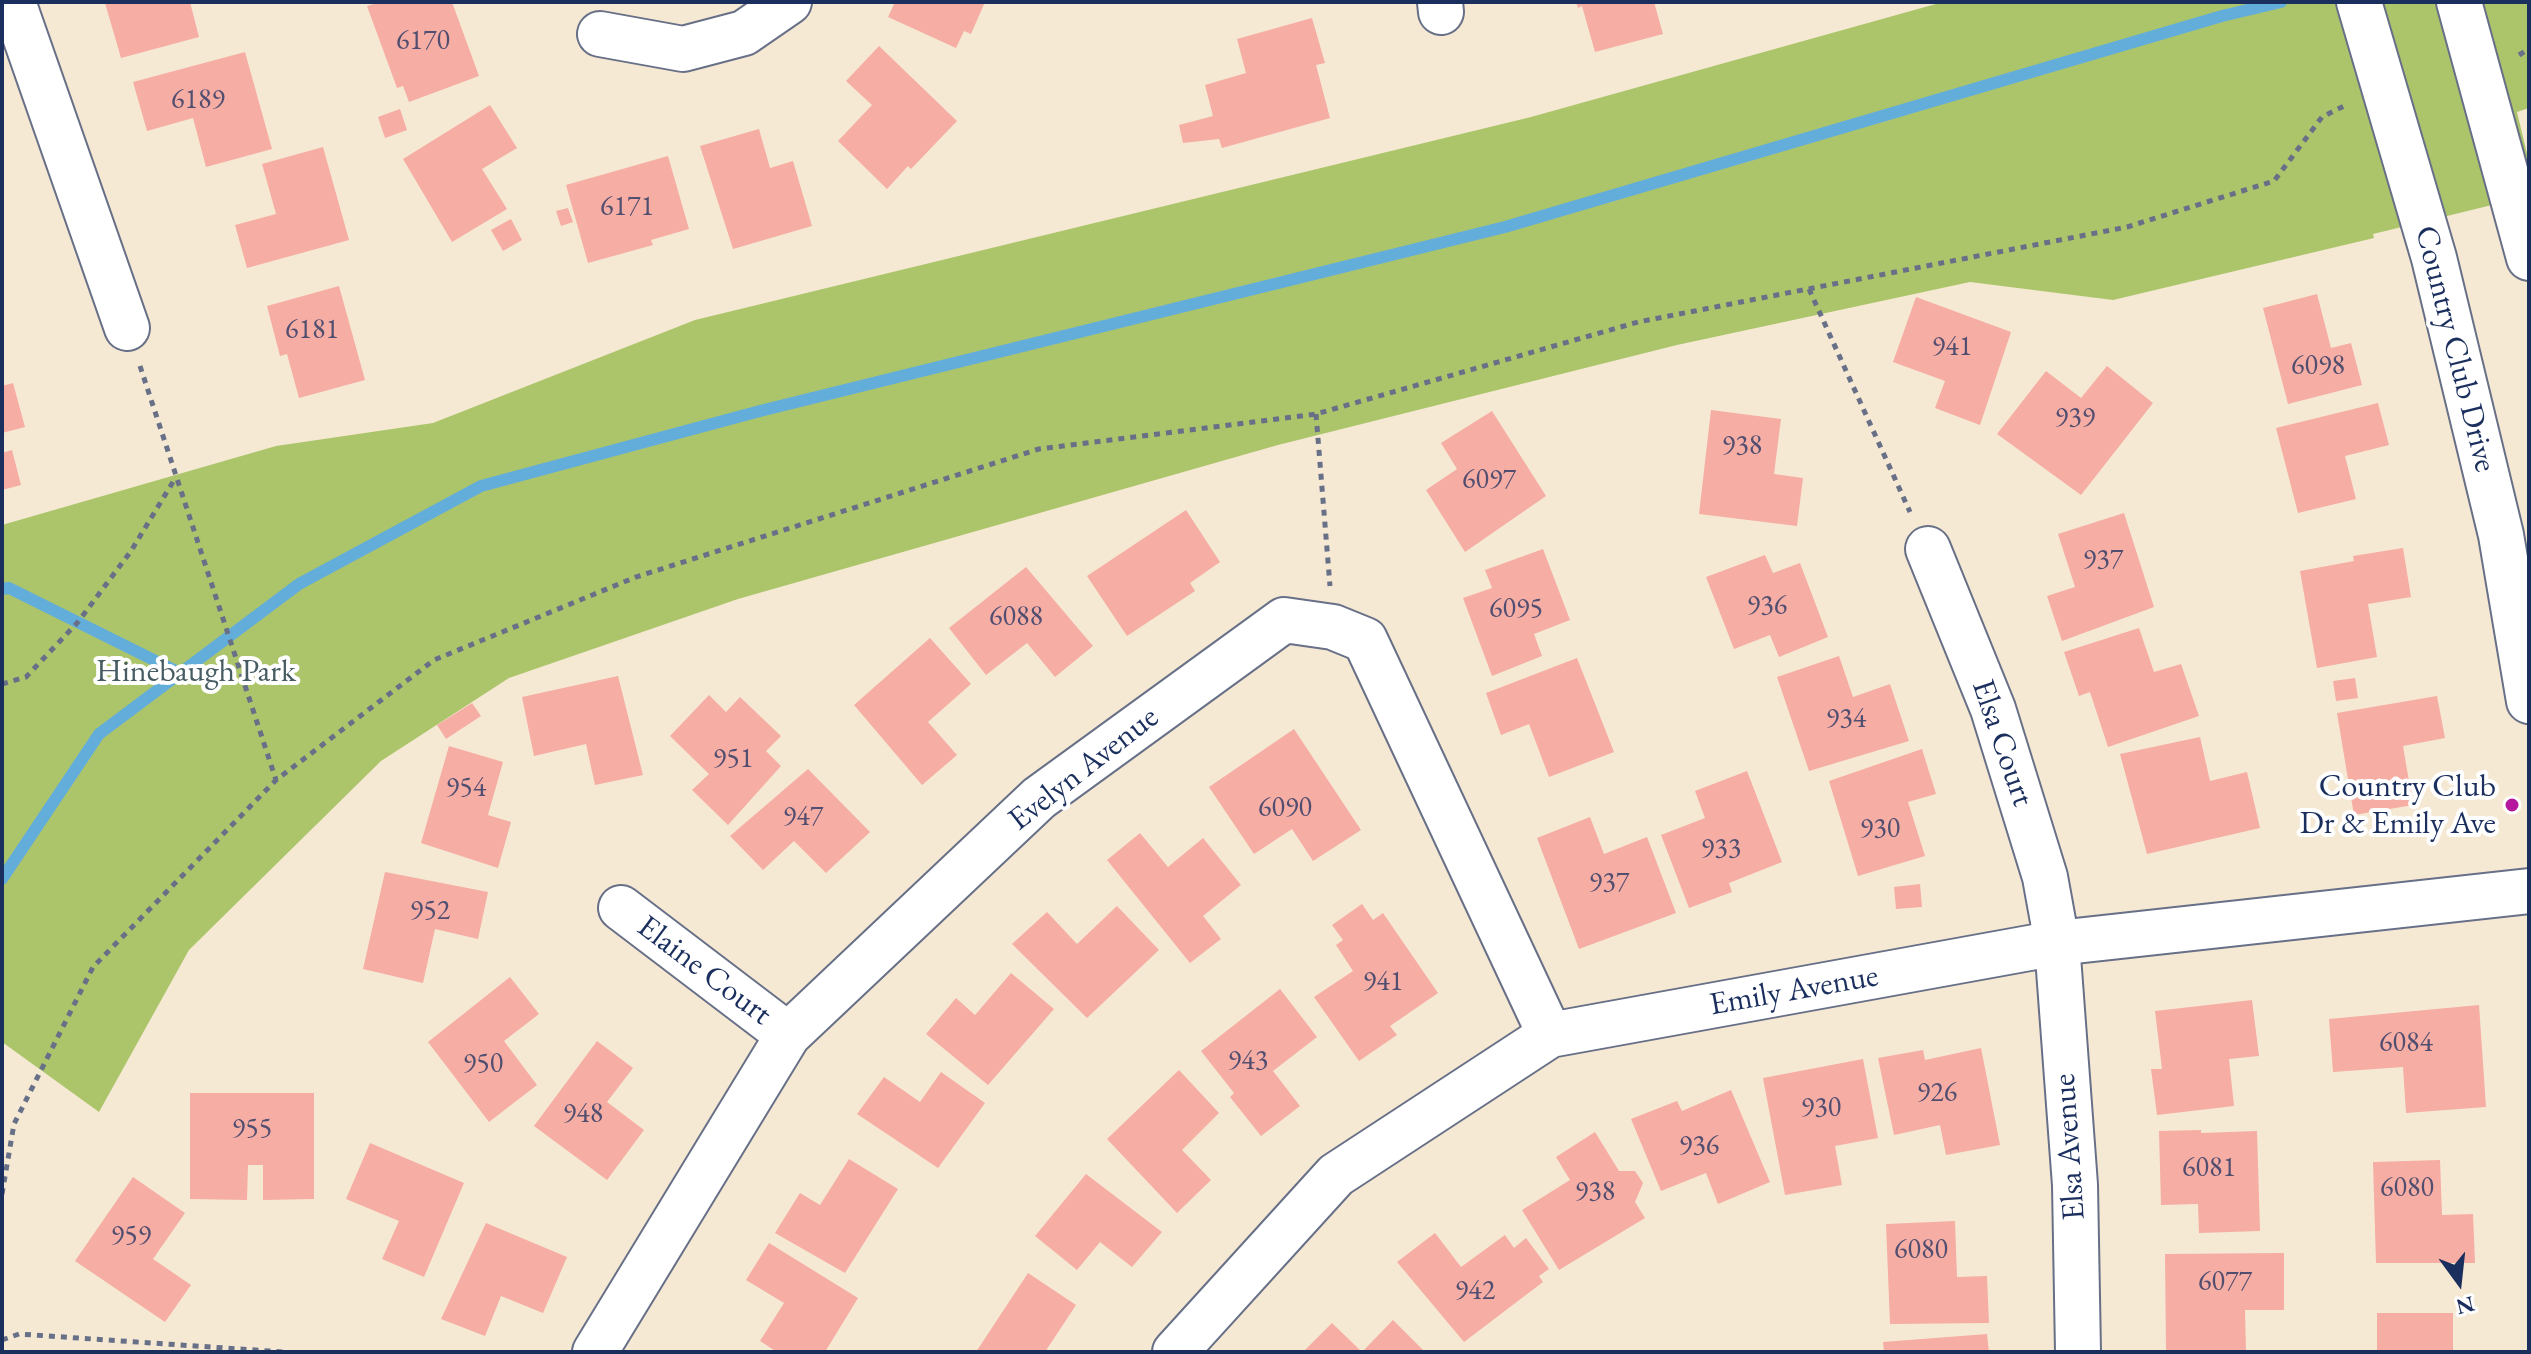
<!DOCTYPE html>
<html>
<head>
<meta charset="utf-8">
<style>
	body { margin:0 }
	#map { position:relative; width:2531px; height:1354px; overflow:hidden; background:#f6e9d4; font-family:"EB Garamond",serif }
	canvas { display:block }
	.frame { position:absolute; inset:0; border:4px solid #1b2f5e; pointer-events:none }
	.north { position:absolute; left:2419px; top:1242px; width:80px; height:80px; -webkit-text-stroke:6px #fff; paint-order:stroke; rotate:165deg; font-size:22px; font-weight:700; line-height:32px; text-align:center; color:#1b2f5e }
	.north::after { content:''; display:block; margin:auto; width:28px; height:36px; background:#1b2f5e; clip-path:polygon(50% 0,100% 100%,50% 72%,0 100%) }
</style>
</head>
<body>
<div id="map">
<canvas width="2531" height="1354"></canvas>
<div class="frame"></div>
<div class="north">N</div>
</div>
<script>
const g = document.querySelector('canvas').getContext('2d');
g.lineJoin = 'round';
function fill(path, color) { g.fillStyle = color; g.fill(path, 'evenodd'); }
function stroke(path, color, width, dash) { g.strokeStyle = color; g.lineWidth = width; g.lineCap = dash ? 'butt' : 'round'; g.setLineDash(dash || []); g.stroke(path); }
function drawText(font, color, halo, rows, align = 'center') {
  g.font = font + ' "EB Garamond",serif'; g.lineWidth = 8; g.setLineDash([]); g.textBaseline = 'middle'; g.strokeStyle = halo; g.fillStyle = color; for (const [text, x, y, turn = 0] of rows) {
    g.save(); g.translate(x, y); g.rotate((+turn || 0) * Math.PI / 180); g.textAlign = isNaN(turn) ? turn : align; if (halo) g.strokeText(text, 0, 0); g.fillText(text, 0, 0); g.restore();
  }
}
fill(new Path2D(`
	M 1943,2 L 2529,2 L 2529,108 L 2517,112 L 2529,162 L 2529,196 L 2373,234 L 2374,238 L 2113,300 L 1970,282 L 1677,345 L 1278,445 L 738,599 L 509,678 L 381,761 L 189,950 L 99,1112 L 2,1042 L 2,525 L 276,446 L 433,423 L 695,320 L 1531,117 Z`), '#acc56b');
stroke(new Path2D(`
	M 2,589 L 9,588 L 180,673
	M 2,879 L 99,734 L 299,584 L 481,486 L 760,411 L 1505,227 L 2222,16 L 2281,2`), '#63addb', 12);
fill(new Path2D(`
	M 190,2 L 199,37 L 121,58 L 105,3 Z
	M 380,2 L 452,2 L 479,76 L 409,102 L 403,86 L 397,88 L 367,6 Z
	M 895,2 L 985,2 L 971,34 L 964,31 L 956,48 L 888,17 Z
	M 1576,2 L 1654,2 L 1663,34 L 1595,52 L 1582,6 L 1578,8 Z
	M 1312,18 L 1325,63 L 1316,65 L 1330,118 L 1222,148 L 1219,139 L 1183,143 L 1179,125 L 1213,116 L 1205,85 L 1246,73 L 1237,39 Z
	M 879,46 L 957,121 L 911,169 L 908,166 L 887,189 L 838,141 L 872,105 L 846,81 Z
	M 245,52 L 272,149 L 206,167 L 193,118 L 147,131 L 133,82 Z
	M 490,105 L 517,148 L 482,169 L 507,209 L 452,242 L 403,159 Z
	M 400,109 L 407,130 L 385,138 L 378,117 Z
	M 759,129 L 770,168 L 793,161 L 812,226 L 733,249 L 700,146 Z
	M 323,147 L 349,240 L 247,268 L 235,225 L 276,214 L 262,164 Z
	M 668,156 L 689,229 L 651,240 L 653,245 L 588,263 L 566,185 Z
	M 568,208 L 573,222 L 561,226 L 556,211 Z
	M 511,219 L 522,240 L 503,251 L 491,230 Z
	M 339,286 L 365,380 L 299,398 L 287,354 L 280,356 L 267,306 Z
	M 2317,294 L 2331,348 L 2351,343 L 2362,385 L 2288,404 L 2263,308 Z
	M 1916,297 L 2011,332 L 1980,425 L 1935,408 L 1945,381 L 1893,362 Z
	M 2107,366 L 2153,403 L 2081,495 L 1997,434 L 2046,371 L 2081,398 Z
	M 13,383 L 25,427 L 2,433 L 2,386 Z
	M 2378,403 L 2389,445 L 2345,456 L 2356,499 L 2298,513 L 2276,428 Z
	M 1711,410 L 1781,419 L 1774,474 L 1803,478 L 1797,526 L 1699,514 Z
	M 1492,411 L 1546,496 L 1465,552 L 1426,490 L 1457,469 L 1441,443 Z
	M 12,450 L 21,485 L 2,490 L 2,453 Z
	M 1186,510 L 1220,562 L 1190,583 L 1195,591 L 1127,636 L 1087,576 Z
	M 2124,513 L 2154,607 L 2062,641 L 2047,596 L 2075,587 L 2058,534 Z
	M 2403,548 L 2411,597 L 2368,604 L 2377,657 L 2317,668 L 2300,571 L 2354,561 L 2353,556 Z
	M 1543,549 L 1570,620 L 1534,634 L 1542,656 L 1492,676 L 1463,598 L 1492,588 L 1485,570 Z
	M 1765,555 L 1773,573 L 1800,563 L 1828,637 L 1779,657 L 1770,635 L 1734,649 L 1706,577 Z
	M 1026,567 L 1093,646 L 1055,677 L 1027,643 L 986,675 L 949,628 Z
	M 2139,628 L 2154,672 L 2181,664 L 2199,716 L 2108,747 L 2090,692 L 2079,696 L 2064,652 Z
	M 930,638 L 971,684 L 928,722 L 957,755 L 922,785 L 854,705 Z
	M 1839,656 L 1853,697 L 1890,684 L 1909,741 L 1809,771 L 1777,677 Z
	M 1577,658 L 1614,752 L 1549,777 L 1529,724 L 1501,735 L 1486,693 Z
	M 618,676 L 643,775 L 595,785 L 586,744 L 534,756 L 522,697 Z
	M 2355,678 L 2358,698 L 2336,701 L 2333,681 Z
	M 709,695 L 726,712 L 740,697 L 781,736 L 766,751 L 781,766 L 728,825 L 692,790 L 709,774 L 670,736 Z
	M 2437,696 L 2445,738 L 2403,746 L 2413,805 L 2354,815 L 2337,713 Z
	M 472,703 L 481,716 L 446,739 L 437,725 Z
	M 1294,729 L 1361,830 L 1313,861 L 1292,829 L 1254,854 L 1209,787 Z
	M 2200,737 L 2210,781 L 2247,772 L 2260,828 L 2147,854 L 2120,754 Z
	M 449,746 L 503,762 L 488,815 L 511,822 L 498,868 L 421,843 Z
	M 1922,749 L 1936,794 L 1908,802 L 1925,856 L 1858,876 L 1829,781 Z
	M 808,769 L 870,832 L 826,873 L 794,841 L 763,870 L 730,836 Z
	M 1747,771 L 1782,862 L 1729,883 L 1732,892 L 1689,908 L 1661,835 L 1705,818 L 1695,791 Z
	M 1590,817 L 1604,854 L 1647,837 L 1676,913 L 1579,949 L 1537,838 Z
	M 1140,833 L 1168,867 L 1203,838 L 1241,885 L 1203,916 L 1221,939 L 1190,963 L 1107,860 Z
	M 385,872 L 488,892 L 478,939 L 435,929 L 423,983 L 363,969 Z
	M 1920,884 L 1922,907 L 1896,909 L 1894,887 Z
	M 1362,904 L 1373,920 L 1383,913 L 1438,993 L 1390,1026 L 1397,1035 L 1359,1061 L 1314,997 L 1353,971 L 1336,945 L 1343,940 L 1332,925 Z
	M 1117,906 L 1159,950 L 1087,1018 L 1012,944 L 1047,912 L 1077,944 Z
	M 1011,973 L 1054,1009 L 988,1085 L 926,1034 L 956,998 L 975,1015 Z
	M 510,977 L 539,1014 L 504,1041 L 537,1085 L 489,1122 L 428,1042 Z
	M 1280,989 L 1317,1037 L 1273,1071 L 1300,1106 L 1261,1136 L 1230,1097 L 1234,1093 L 1201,1051 Z
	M 2252,1000 L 2259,1056 L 2229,1059 L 2234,1106 L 2157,1115 L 2151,1069 L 2162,1069 L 2155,1011 Z
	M 2479,1005 L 2486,1107 L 2406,1113 L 2403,1067 L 2333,1072 L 2329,1019 Z
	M 597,1041 L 633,1068 L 607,1102 L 644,1130 L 607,1180 L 534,1126 Z
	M 1981,1048 L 2000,1145 L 1946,1155 L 1940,1125 L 1894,1135 L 1878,1058 L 1923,1050 L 1925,1060 Z
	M 1863,1059 L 1878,1138 L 1835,1146 L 1842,1185 L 1785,1195 L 1763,1078 Z
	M 1179,1070 L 1219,1113 L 1182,1150 L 1211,1180 L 1177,1213 L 1107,1139 Z
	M 941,1072 L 985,1103 L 938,1168 L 857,1114 L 884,1077 L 920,1102 Z
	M 1731,1090 L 1770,1182 L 1718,1204 L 1706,1173 L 1661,1191 L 1631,1119 L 1677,1101 L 1682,1111 Z
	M 190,1093 L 314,1093 L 314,1199 L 263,1200 L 263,1165 L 248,1165 L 247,1200 L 190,1199 Z
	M 2201,1130 L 2201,1133 L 2257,1131 L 2260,1231 L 2199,1233 L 2198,1204 L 2161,1205 L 2159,1131 Z
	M 1595,1132 L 1619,1171 L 1635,1171 L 1643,1183 L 1635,1202 L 1645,1218 L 1559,1270 L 1522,1210 L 1570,1180 L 1556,1157 Z
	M 370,1143 L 464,1183 L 424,1277 L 382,1259 L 399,1221 L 346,1199 Z
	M 849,1159 L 898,1189 L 845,1273 L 775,1233 L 800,1193 L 820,1205 Z
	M 2440,1160 L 2442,1215 L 2473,1214 L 2475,1263 L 2376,1263 L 2373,1162 Z
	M 1086,1174 L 1162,1232 L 1132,1267 L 1100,1242 L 1077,1270 L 1035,1236 Z
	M 133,1177 L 185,1213 L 153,1259 L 191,1285 L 165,1322 L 75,1261 Z
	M 1955,1221 L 1957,1277 L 1987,1276 L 1989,1323 L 1890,1324 L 1886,1224 Z
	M 486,1223 L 567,1257 L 543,1313 L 501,1296 L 485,1336 L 441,1319 Z
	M 1435,1233 L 1461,1267 L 1505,1235 L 1514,1248 L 1526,1238 L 1549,1269 L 1539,1276 L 1543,1282 L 1464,1342 L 1397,1262 Z
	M 769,1243 L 858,1298 L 825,1352 L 777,1352 L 760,1341 L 784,1303 L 746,1280 Z
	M 2284,1253 L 2284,1310 L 2245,1310 L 2246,1352 L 2166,1352 L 2165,1254 Z
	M 1028,1273 L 1076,1305 L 1045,1352 L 976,1352 Z
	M 2377,1313 L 2453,1313 L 2453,1352 L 2377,1352 Z
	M 1393,1320 L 1425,1352 L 1303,1352 L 1332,1323 L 1362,1352 Z
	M 1987,1334 L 1989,1352 L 1884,1352 L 1883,1342 Z`), '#f5ada4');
const minor = new Path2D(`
	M 13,2 L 127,328
	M 1440,2 L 1441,12
	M 2359,2 L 2434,258 L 2501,535 L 2529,701
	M 2459,2 L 2529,258
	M 600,34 L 683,49 L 744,33 L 789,2
	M 1928,549 L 1993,709 L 2045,877 L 2057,943 L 2075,1185 L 2078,1352
	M 621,908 L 788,1035
	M 595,1352 L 788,1035 L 1039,798 L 1284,620 L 1333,627 L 1365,640 L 1550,1035
	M 1175,1352 L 1336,1175 L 1550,1035 L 2057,943 L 2529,891`);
stroke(minor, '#687087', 48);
stroke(new Path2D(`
	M 2519,55 L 2529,49
	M 1809,289 L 1910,512
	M 140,366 L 276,780
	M 1316,414 L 1330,586
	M 2,684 L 26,677 L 78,622 L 131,551 L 176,477
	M 2,1194 L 14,1124 L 93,967 L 276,780 L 434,660 L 636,577 L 1039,449 L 1316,414 L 1638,322 L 2127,227 L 2274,181 L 2322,117 L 2344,106
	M 2,1340 L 19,1334 L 284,1352`), '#687087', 5, [6, 6]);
stroke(minor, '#fff', 44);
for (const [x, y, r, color] of [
	[2512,805,8,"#b5179e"]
]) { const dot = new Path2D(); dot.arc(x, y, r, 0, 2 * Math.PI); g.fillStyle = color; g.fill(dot); stroke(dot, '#fff', 3); }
drawText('28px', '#524e70', null, [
	["6170",423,41],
	["6189",198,100],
	["6171",627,207],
	["6181",312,330],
	["941",1952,347],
	["6098",2318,366],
	["939",2075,418],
	["938",1742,446],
	["6097",1489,480],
	["937",2103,560],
	["936",1767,606],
	["6095",1516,609],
	["6088",1016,617],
	["934",1846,719],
	["951",733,759],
	["954",466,788],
	["6090",1285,808],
	["947",803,817],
	["930",1880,829],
	["933",1721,849],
	["937",1609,883],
	["952",430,911],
	["941",1383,982],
	["6084",2406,1043],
	["943",1248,1061],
	["950",483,1064],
	["926",1937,1093],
	["930",1821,1108],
	["948",583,1114],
	["955",252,1129],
	["936",1699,1146],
	["6081",2209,1168],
	["6080",2407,1188],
	["938",1595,1192],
	["959",131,1236],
	["6080",1921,1250],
	["6077",2225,1282],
	["942",1475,1291]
]);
drawText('32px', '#1b2f5e', '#fff', [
	["Country Club Drive",2455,349,76],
	["Elsa Court",2002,743,71],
	["Evelyn Avenue",1084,769,-38],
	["Elaine Court",704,971,37],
	["Emily Avenue",1794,991,-10],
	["Elsa Avenue",2070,1147,-94]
]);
drawText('32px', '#465c62', '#fff', [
	["Hinebaugh Park",196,672]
]);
drawText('32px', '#1b2f5e', '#fff', [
	["Country Club",2496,787],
	["Dr & Emily Ave",2496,824]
], 'right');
</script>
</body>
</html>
